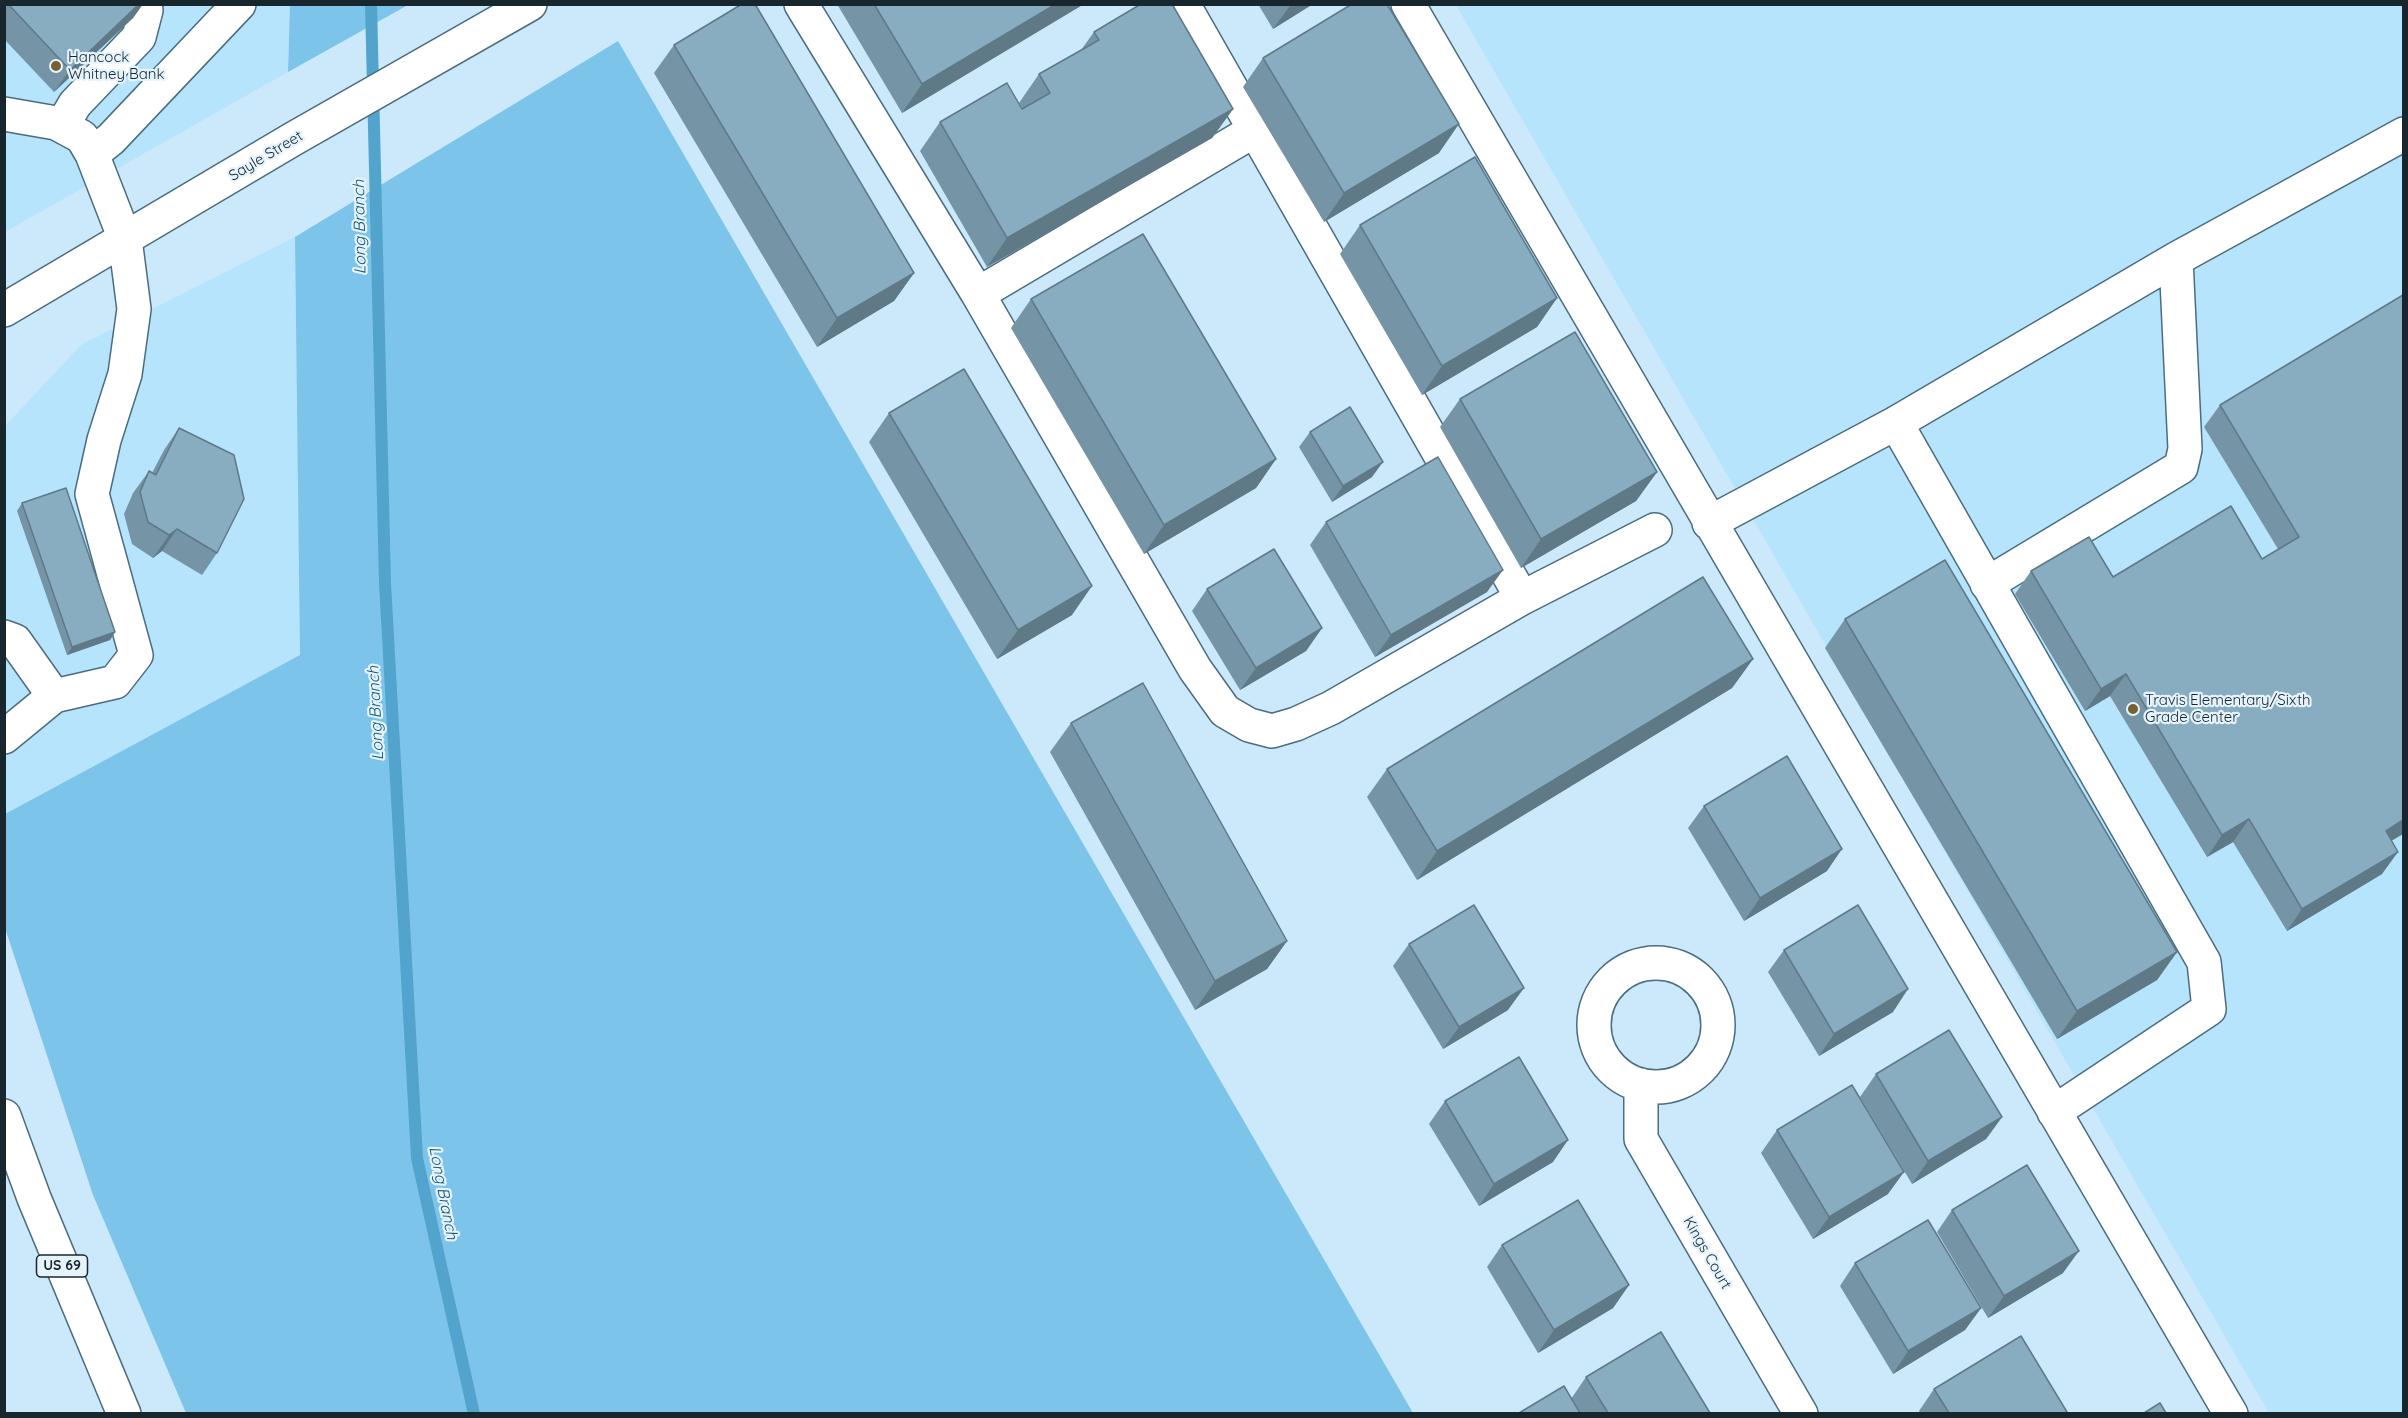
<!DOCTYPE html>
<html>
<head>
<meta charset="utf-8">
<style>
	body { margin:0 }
	#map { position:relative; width:2408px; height:1418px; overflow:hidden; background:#cbe9fa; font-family:Quicksand,sans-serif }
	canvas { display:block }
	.frame { position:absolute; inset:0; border:6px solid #18262e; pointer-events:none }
</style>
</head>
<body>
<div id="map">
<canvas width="2408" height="1418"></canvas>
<div class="frame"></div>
</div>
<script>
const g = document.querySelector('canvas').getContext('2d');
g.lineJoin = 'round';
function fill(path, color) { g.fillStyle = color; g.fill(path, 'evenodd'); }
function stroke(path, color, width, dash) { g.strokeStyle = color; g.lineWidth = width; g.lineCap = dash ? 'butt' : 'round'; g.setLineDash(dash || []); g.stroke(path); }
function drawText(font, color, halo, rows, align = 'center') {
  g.font = font + ' Quicksand,sans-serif'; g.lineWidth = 4.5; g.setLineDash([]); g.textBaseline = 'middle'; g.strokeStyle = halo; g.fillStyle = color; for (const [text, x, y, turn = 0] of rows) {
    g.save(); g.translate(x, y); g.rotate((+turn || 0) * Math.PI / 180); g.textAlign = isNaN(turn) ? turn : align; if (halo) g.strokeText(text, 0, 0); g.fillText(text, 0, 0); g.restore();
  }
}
fill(new Path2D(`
	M 5,5 L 290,5 L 288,72 L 5,232 Z
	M 1456,5 L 2403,5 L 2403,1413 L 2269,1413 Z
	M 295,237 L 301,655 L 5,814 L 4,427 L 81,345 Z`), '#b6e4fd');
fill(new Path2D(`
	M 290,5 L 290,4 L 408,5 L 288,72 Z
	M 618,41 L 1413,1413 L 186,1413 L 93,1195 L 5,928 L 5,814 L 300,655 L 295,237 Z`), '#7cc4ea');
stroke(new Path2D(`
	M 371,4 L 385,583 L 417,1158 L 474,1414`), '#53a4cc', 12);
const minor = new Path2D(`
	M 801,4 L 978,294 L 1195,669 L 1225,711 L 1249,725 L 1272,731 L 1296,724 L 1331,708 L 1522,598 L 1655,530
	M 1183,4 L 1522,598
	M 1408,4 L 2231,1414
	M 4,114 L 56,123 L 82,137 L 92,154 L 125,239 L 134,309 L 125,374 L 104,440 L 92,494 L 136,655 L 115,682 L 54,696 L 4,737
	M 62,126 L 75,104 L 139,37 L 146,10 L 144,4
	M 92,154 L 111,139 L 239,4
	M 978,294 L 1255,130
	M 4,310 L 293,139 L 530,4
	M 1896,423 L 2204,962 L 2209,1009 L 2054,1112
	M 1709,523 L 1896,423 L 2176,259
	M 1987,584 L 2181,467 L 2185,449 L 2176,259 L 2404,134
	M 4,637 L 15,641 L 54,696
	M1594 1025a62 62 0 1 1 124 0a62 62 0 1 1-124 0Z
	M 1641,1085 L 1641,1139 L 1801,1414`);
const highway = new Path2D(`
	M 4,1116 L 34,1198 L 124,1414`);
stroke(minor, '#4a6d7f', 36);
stroke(highway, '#4a6d7f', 36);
stroke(minor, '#fff', 33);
stroke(highway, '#fff', 33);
fill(new Path2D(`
	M 4,4 L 143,4 L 133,18 L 54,92 L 4,39 Z
	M 837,4 L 1084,4 L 902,113 Z
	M 1258,4 L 1313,4 L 1273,29 Z
	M 1094,32 L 1233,109 L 1212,138 L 987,267 L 920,151 L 940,122 L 1023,109 L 1019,103 L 1039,74 L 1081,50 Z
	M 674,45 L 914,273 L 894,301 L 817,347 L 654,73 Z
	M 1263,58 L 1439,153 L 1324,222 L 1243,87 Z
	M 1360,225 L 1557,298 L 1537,327 L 1422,395 L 1340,254 Z
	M 2403,295 L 2403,834 L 2391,841 L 2382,874 L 2287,931 L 2233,842 L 2207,857 L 2110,696 L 2085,711 L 2015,594 L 2031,571 L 2113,577 L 2262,559 L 2278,549 L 2204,427 L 2220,405 Z
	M 1031,299 L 1276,459 L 1256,488 L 1144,554 L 1011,328 Z
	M 1460,399 L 1657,472 L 1636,501 L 1521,568 L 1440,427 Z
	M 889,413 L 1072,615 L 997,659 L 869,442 Z
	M 179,428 L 217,553 L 202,575 L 162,551 L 153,558 L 132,544 L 124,514 L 133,493 L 149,471 L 152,473 L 164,450 Z
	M 1310,432 L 1372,477 L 1332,502 L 1299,447 Z
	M 22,503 L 115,632 L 110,640 L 67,655 L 17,511 Z
	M 1326,522 L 1487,592 L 1375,657 L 1310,545 Z
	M 1207,589 L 1322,628 L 1306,651 L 1240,690 L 1192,611 Z
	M 1845,619 L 2177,952 L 2157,980 L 2057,1039 L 1825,648 Z
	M 1753,659 L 1732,688 L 1417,880 L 1367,797 L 1387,769 Z
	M 1071,723 L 1287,941 L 1267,969 L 1195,1010 L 1050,752 Z
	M 1704,806 L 1827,871 L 1744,921 L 1688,828 Z
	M 1409,944 L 1508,1010 L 1443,1049 L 1393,966 Z
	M 1784,950 L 1893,1012 L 1819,1056 L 1768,972 Z
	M 1876,1074 L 2002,1117 L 1986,1139 L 1912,1184 L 1860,1097 Z
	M 1445,1101 L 1553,1162 L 1479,1206 L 1429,1124 Z
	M 1777,1130 L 1888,1194 L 1813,1239 L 1761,1153 Z
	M 1952,1210 L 2063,1273 L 1988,1318 L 1937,1232 Z
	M 1502,1245 L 1629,1285 L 1613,1308 L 1538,1353 L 1487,1267 Z
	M 1855,1263 L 1981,1308 L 1965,1330 L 1893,1374 L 1840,1286 Z
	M 1586,1377 L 1710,1413 L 1519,1413 L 1571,1399 Z
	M 1934,1389 L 2066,1413 L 1920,1413 L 1919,1411 Z`), '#7595a6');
fill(new Path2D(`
	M 139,4 L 143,4 L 133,18 L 54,92 L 70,70 Z
	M 1056,4 L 1084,4 L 902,113 L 922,84 Z
	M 1293,4 L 1313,4 L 1273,29 L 1289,7 Z
	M 1233,109 L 1212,138 L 987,267 L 1007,238 Z
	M 1459,124 L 1439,153 L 1324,222 L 1344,193 Z
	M 914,273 L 894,301 L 817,347 L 837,318 Z
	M 1557,298 L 1537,327 L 1422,395 L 1442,366 Z
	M 1276,459 L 1256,488 L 1144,554 L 1164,525 Z
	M 1383,462 L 1372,477 L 1332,502 L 1343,486 Z
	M 1657,472 L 1636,501 L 1521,568 L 1541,539 Z
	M 177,529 L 162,551 L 153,558 L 169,535 Z
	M 1503,570 L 1487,592 L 1375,657 L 1391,635 Z
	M 1092,586 L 1072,615 L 997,659 L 1018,630 Z
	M 1322,628 L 1306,651 L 1240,690 L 1256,668 Z
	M 115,632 L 110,640 L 67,655 L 72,647 Z
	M 1753,659 L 1732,688 L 1417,880 L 1437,851 Z
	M 2126,674 L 2110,696 L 2085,711 L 2101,689 Z
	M 2249,819 L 2233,842 L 2207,857 L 2222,835 Z
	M 2403,820 L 2403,834 L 2370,853 L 2386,831 Z
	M 1842,849 L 1827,871 L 1744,921 L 1760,898 Z
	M 2398,852 L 2382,874 L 2287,931 L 2302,909 Z
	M 1287,941 L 1267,969 L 1195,1010 L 1215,981 Z
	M 2177,952 L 2157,980 L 2057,1039 L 2077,1011 Z
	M 1524,988 L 1508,1010 L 1443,1049 L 1459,1027 Z
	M 1908,989 L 1893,1012 L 1819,1056 L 1834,1034 Z
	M 2002,1117 L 1986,1139 L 1912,1184 L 1928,1161 Z
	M 1568,1140 L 1553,1162 L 1479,1206 L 1494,1184 Z
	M 1904,1172 L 1888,1194 L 1813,1239 L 1829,1217 Z
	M 2079,1251 L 2063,1273 L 1988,1318 L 2004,1296 Z
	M 1629,1285 L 1613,1308 L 1538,1353 L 1554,1330 Z
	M 1981,1308 L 1965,1330 L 1893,1374 L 1908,1351 Z`), '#5f7987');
const building = new Path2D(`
	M 8,4 L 139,4 L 70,70 Z
	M 742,4 L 755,4 L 914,273 L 837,318 L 674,45 Z
	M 874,4 L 1056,4 L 922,84 Z
	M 1141,4 L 1172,4 L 1233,109 L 1007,238 L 940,122 L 1007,83 L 1022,109 L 1050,93 L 1039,74 L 1099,40 L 1094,32 Z
	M 1352,4 L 1387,4 L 1459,124 L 1344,193 L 1263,58 Z
	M 1475,157 L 1557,298 L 1442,366 L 1360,225 Z
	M 1143,234 L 1276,459 L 1164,525 L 1031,299 Z
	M 2403,295 L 2403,820 L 2386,831 L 2398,852 L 2302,909 L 2249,819 L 2222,835 L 2126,674 L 2101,689 L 2031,571 L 2089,537 L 2113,577 L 2231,506 L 2262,559 L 2299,537 L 2220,405 Z
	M 1575,332 L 1657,472 L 1541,539 L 1460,399 Z
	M 964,369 L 1092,586 L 1018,630 L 889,413 Z
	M 1350,407 L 1383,462 L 1343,486 L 1310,432 Z
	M 179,428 L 234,455 L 244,499 L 217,553 L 177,529 L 169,535 L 148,522 L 140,492 L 149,471 L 156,475 Z
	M 1438,457 L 1503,570 L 1391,635 L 1326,522 Z
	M 66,488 L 115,632 L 72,647 L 22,503 Z
	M 1274,549 L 1322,628 L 1256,668 L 1207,589 Z
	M 1945,560 L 2177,952 L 2077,1011 L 1845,619 Z
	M 1703,577 L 1753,659 L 1437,851 L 1387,769 Z
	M 1143,683 L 1287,941 L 1215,981 L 1071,723 Z
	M 1787,756 L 1842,849 L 1760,898 L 1704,806 Z
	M 1474,905 L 1524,988 L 1459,1027 L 1409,944 Z
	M 1858,905 L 1908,989 L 1834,1034 L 1784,950 Z
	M 1949,1030 L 2002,1117 L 1928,1161 L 1876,1074 Z
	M 1519,1057 L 1568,1140 L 1494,1184 L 1445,1101 Z
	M 1852,1085 L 1904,1172 L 1829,1217 L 1777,1130 Z
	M 2027,1165 L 2079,1251 L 2004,1296 L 1952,1210 Z
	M 1578,1200 L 1629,1285 L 1554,1330 L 1502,1245 Z
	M 1928,1220 L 1981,1308 L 1908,1351 L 1855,1263 Z
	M 1661,1332 L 1710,1413 L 1608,1413 L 1586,1377 Z
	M 2021,1336 L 2067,1412 L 2064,1413 L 1949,1413 L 1934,1389 Z
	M 1564,1386 L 1580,1413 L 1519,1413 Z
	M 2160,1403 L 2166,1413 L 2144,1413 Z`);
fill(building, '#88adc1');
stroke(building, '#5f7987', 1.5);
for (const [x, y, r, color] of [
	[56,66,6,"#796031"],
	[2133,709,6,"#796031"]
]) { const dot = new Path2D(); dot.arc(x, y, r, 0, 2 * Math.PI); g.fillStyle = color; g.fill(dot); stroke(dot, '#e5f4fc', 2); }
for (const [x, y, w] of [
	[62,1266,51]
]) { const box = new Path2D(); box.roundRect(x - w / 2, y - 11, w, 22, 4.5); g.fillStyle = '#e5f4fc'; g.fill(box); stroke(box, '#18262e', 1.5); }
drawText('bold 14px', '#18262e', null, [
	["US 69",62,1266]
]);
drawText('15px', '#18262e', '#e5f4fc', [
	["Hancock",68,57],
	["Whitney Bank",68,74],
	["Travis Elementary/Sixth",2145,700],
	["Grade Center",2145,717]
], 'left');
drawText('15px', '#18262e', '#e5f4fc', [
	["Sayle Street",266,156,-31],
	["Kings Court",1707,1253,60]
]);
drawText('italic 16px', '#185874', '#e5f4fc', [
	["Long Branch",360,227,-91],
	["Long Branch",376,713,-93],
	["Long Branch",443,1193,79]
]);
</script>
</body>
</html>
